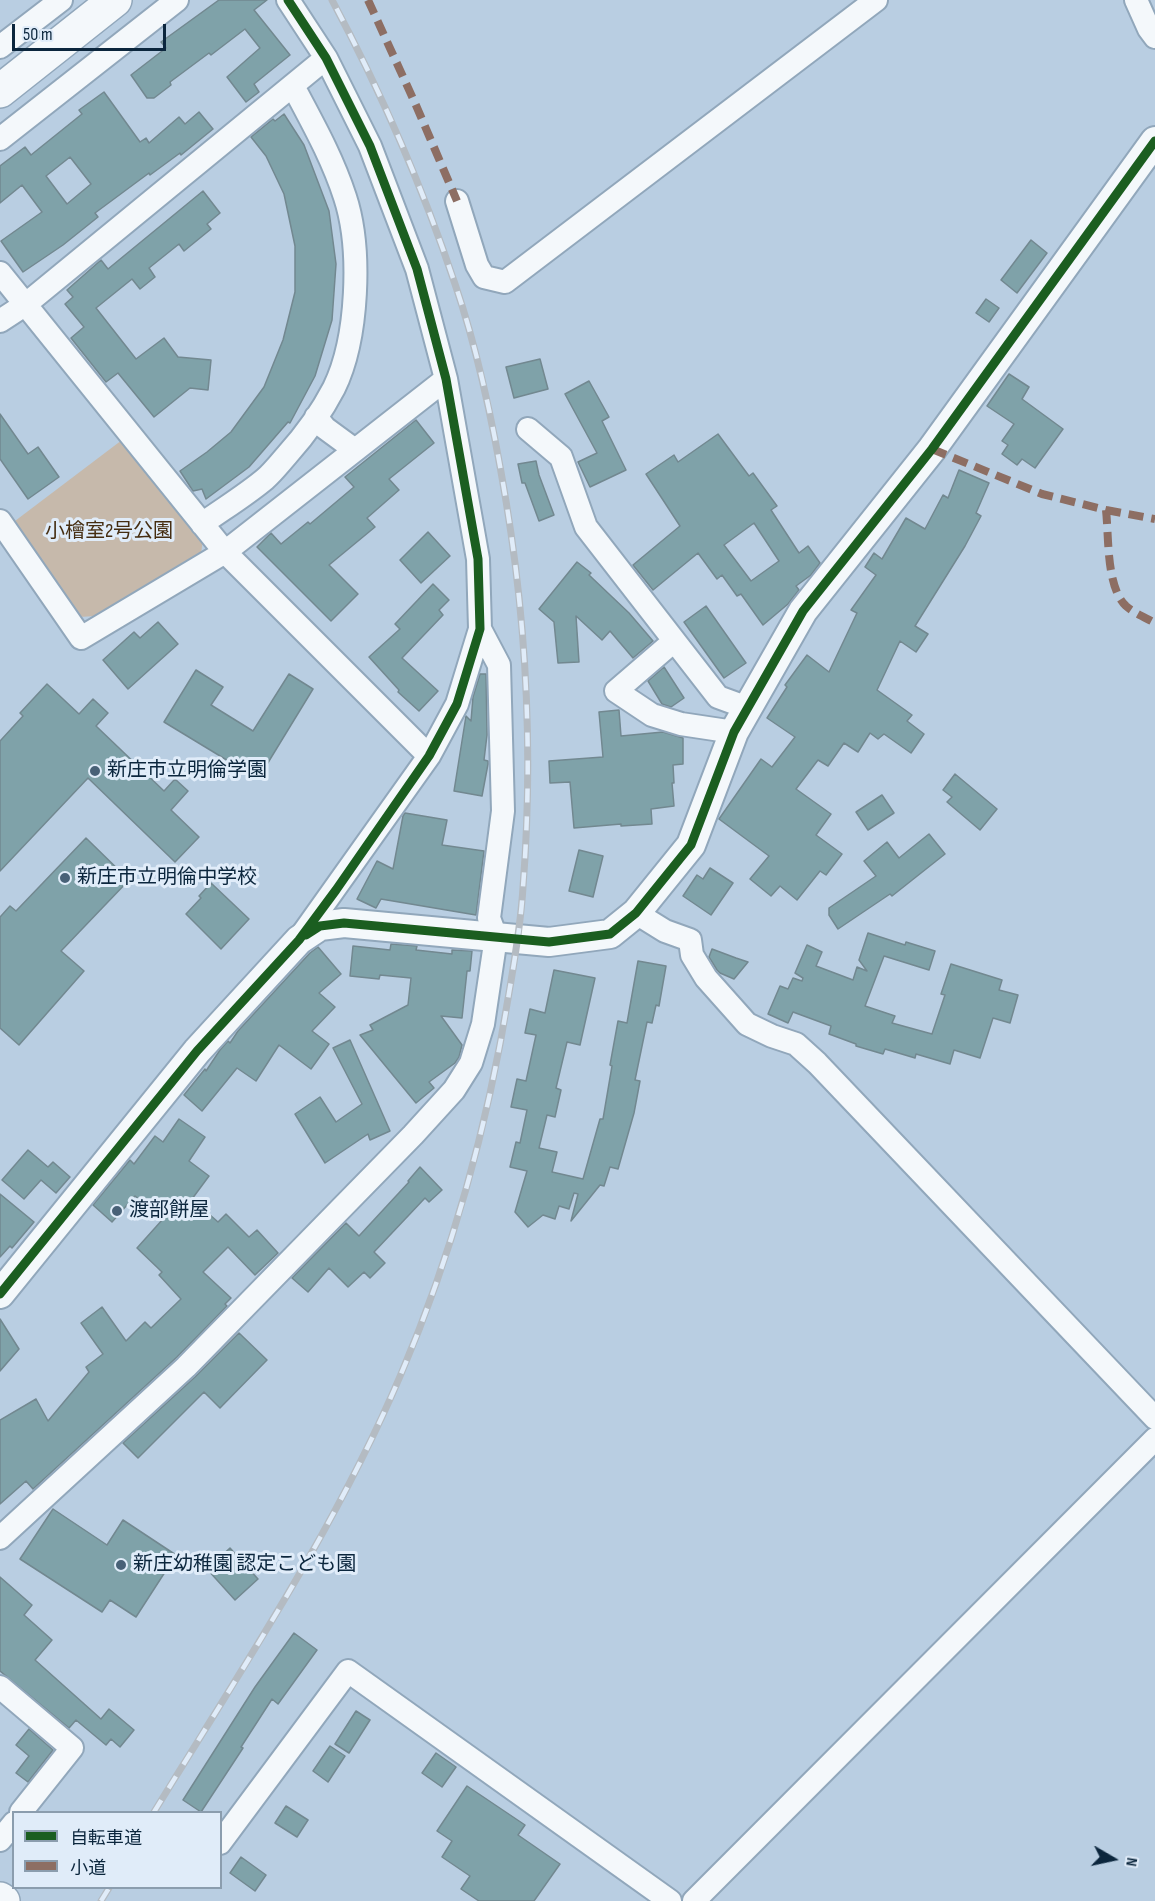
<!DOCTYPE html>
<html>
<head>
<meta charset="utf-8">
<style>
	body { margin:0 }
	#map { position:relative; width:1155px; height:1901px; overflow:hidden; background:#b9cee2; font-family:"Sofia Sans Condensed","Noto Sans JP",sans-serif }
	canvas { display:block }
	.legend { position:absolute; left:12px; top:1811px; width:210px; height:78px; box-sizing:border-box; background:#e0ecf9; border:2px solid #8b9dae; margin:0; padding:8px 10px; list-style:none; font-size:18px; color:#0b263d }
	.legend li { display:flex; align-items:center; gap:12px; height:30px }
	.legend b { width:30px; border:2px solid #8b9dae }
	.north { position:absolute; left:1083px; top:1829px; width:60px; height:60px; -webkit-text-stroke:4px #e0ecf9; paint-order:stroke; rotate:99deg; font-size:16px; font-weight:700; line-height:24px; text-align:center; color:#0b263d }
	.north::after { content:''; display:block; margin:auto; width:21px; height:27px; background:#0b263d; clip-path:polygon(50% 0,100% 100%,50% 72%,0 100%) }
	.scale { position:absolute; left:12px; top:24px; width:154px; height:27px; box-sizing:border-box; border:3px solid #0b263d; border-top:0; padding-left:8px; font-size:18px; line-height:21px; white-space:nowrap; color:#0b263d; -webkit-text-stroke:4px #e0ecf9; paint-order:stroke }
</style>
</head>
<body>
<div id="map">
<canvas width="1155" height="1901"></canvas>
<ul class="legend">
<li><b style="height:8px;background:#1b5e20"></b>自転車道</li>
<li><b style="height:8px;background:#8d6e63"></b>小道</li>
</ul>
<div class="north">N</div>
<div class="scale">50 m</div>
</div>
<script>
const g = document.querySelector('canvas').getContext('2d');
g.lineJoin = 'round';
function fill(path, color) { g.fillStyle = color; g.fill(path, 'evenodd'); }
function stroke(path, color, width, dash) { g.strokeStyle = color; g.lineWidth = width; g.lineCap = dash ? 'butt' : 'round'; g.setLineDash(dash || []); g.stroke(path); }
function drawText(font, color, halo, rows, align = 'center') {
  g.font = font + ' "Sofia Sans Condensed","Noto Sans JP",sans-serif'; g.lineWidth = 6; g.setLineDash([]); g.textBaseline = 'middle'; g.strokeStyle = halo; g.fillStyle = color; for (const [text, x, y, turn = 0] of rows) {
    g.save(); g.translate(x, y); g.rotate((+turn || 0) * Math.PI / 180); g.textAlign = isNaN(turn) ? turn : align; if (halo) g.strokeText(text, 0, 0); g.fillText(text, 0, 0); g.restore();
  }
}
fill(new Path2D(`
	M 122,440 L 203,538 L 201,555 L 96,616 L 79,617 L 11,524 Z`), '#c6b9ab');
const building = new Path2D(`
	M 219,0 L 267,0 L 254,10 L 290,55 L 254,84 L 259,92 L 246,102 L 227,77 L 260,48 L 245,29 L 211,55 L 209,53 L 170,82 L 171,85 L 154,98 L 147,98 L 131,75 L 166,48 L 161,42 Z
	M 104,92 L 140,142 L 146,138 L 149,143 L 179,117 L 185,124 L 199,112 L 213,129 L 181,155 L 180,153 L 150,175 L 149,173 L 95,213 L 98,217 L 63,245 L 23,272 L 1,241 L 42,212 L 22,185 L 0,203 L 0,166 L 25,147 L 31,155 L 82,114 L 79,110 ZM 70,157 L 91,184 L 67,204 L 46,176 Z
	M 284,114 L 304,145 L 329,211 L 336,264 L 332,320 L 315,376 L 290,423 L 288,422 L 249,467 L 206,499 L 202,489 L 193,491 L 180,471 L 207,452 L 231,432 L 264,387 L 283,340 L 295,292 L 295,246 L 284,194 L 266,156 L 251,137 L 273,119 L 275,121 Z
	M 203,191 L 220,213 L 207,224 L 211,229 L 184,251 L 179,244 L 149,268 L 155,277 L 140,289 L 132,279 L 96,308 L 136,359 L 164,338 L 178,357 L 211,360 L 208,390 L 190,388 L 154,417 L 118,373 L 106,382 L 71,338 L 84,327 L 65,304 L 73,297 L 67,290 L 101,260 L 108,269 Z
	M 1031,240 L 1047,253 L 1017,293 L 1001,280 Z
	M 986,299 L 999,308 L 989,322 L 976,313 Z
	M 540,359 L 548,389 L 514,398 L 506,367 Z
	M 1009,374 L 1029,387 L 1022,399 L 1063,429 L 1035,468 L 1022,459 L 1017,465 L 1002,454 L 1008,445 L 1002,441 L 1014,424 L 987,406 Z
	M 589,381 L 609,417 L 602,421 L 626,470 L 590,487 L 578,462 L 597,453 L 565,394 Z
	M 0,414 L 28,454 L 38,447 L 59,477 L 28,499 L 0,459 Z
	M 416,420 L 434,443 L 389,479 L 399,490 L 367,518 L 375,527 L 329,565 L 358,594 L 331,621 L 257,547 L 271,533 L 281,544 L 308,522 L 310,524 L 354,487 L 345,477 Z
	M 718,434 L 749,476 L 753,473 L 777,506 L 771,510 L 799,553 L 808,546 L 820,563 L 811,575 L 796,586 L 799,590 L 788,604 L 763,625 L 741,594 L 737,596 L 722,575 L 717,579 L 698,553 L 653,590 L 633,565 L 680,526 L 646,474 L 674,455 L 678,462 ZM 754,523 L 779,561 L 751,581 L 724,545 Z
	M 536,461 L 539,475 L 554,515 L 539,521 L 525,483 L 522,483 L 518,464 Z
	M 959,470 L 989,483 L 976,513 L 981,516 L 965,546 L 915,626 L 928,634 L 916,652 L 900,641 L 877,690 L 912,715 L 907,721 L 924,734 L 911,753 L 884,734 L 878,739 L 870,733 L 858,752 L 844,743 L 828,766 L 818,760 L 796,789 L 831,814 L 816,835 L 842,854 L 826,875 L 820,871 L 797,900 L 780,886 L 771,896 L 750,879 L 769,856 L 719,819 L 761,759 L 772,767 L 795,737 L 767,718 L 787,687 L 785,685 L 807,655 L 829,672 L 857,613 L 851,610 L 876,575 L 865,567 L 874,553 L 882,559 L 906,518 L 925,529 L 943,495 L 948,498 Z
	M 428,532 L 450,556 L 421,583 L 400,560 Z
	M 577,562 L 591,573 L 589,575 L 629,613 L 653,641 L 633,658 L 610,631 L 602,640 L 576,616 L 579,662 L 558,663 L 554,622 L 539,609 Z
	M 433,584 L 449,600 L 439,610 L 443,615 L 402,658 L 438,691 L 419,711 L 398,692 L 399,690 L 369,657 L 400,629 L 395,624 Z
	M 706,606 L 746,663 L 724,678 L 684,622 Z
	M 158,622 L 178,644 L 128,689 L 103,660 L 134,632 L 140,638 Z
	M 664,667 L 684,698 L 671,707 L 662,704 L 648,681 Z
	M 196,670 L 223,687 L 211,705 L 253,731 L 289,674 L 313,689 L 258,779 L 164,722 Z
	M 480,674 L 486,674 L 487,735 L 484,760 L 488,761 L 488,764 L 482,796 L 454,791 L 466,716 L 471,721 L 473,697 Z
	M 47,684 L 79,714 L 93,699 L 108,713 L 96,726 L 164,791 L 175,779 L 188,791 L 171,810 L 199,837 L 175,862 L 88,778 L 0,871 L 0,741 L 23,716 L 20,713 Z
	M 619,710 L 621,736 L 663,732 L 683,738 L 683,764 L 673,765 L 674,783 L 672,783 L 674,806 L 651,809 L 652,824 L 621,826 L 621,824 L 574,828 L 570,782 L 550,783 L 549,761 L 603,757 L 599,712 Z
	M 955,774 L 997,809 L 980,830 L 947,802 L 952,797 L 943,790 Z
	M 882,795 L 894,813 L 868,830 L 856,812 Z
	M 405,813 L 447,820 L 442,845 L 484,851 L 476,915 L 381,899 L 376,908 L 357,899 L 377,861 L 393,869 L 403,816 Z
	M 929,834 L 945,854 L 892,896 L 890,894 L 838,929 L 829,915 L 829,908 L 876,876 L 864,861 L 887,842 L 899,858 Z
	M 86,838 L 129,880 L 61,951 L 84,971 L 19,1045 L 0,1028 L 0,917 L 10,906 L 16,911 Z
	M 579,850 L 603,856 L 593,897 L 569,891 Z
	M 710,868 L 733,883 L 711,915 L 683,896 L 697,875 L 703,879 Z
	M 211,883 L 249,919 L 221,949 L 186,914 L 201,898 L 199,896 Z
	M 868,933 L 905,945 L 906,942 L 935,951 L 929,970 L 884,956 L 865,1006 L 895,1016 L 892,1023 L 932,1034 L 945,995 L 941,994 L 951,964 L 1002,980 L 999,990 L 1018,995 L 1010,1023 L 993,1018 L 980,1058 L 954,1050 L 950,1064 L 916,1054 L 915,1058 L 885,1049 L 883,1054 L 856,1046 L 856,1044 L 829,1034 L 831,1026 L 793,1012 L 788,1023 L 768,1014 L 780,986 L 788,989 L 793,978 L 802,981 L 803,978 L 795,973 L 807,945 L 822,952 L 816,966 L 853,980 L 857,967 L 867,971 L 859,960 Z
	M 391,944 L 417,946 L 416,950 L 452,954 L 452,950 L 472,951 L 470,971 L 467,971 L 462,1018 L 441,1016 L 462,1045 L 459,1057 L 455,1063 L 429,1082 L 434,1088 L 416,1103 L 360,1035 L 373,1030 L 370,1025 L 408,1005 L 411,978 L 380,975 L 379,979 L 350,976 L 353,946 L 390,950 Z
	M 318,947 L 341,974 L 319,993 L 335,1007 L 312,1031 L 329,1044 L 311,1069 L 279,1045 L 256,1081 L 237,1068 L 202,1111 L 184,1095 L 205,1069 L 206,1071 L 220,1050 L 228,1041 L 230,1043 L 238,1031 L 310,953 Z
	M 712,949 L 736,958 L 748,962 L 734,979 L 720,973 L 717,970 L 709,957 Z
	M 638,961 L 666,966 L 659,1006 L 656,1005 L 652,1023 L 647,1022 L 635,1080 L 640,1081 L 634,1113 L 618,1169 L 610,1167 L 604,1186 L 600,1185 L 571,1221 L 578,1194 L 574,1193 L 569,1209 L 559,1206 L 555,1219 L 543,1215 L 528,1227 L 515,1212 L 527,1171 L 510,1167 L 516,1142 L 520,1143 L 527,1110 L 511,1107 L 517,1079 L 526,1081 L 536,1035 L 525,1033 L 530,1009 L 545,1013 L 554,970 L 595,978 L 580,1045 L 567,1042 L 556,1088 L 561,1090 L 555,1117 L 547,1115 L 539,1148 L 557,1152 L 552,1172 L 583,1179 L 600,1119 L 603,1119 L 612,1066 L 610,1065 L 618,1021 L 627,1023 Z
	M 350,1040 L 390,1131 L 370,1140 L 368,1134 L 325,1163 L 295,1114 L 320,1097 L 336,1122 L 362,1104 L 333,1048 Z
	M 179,1119 L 205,1137 L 189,1161 L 209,1176 L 192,1199 L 218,1222 L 226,1214 L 249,1237 L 257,1230 L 278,1253 L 255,1275 L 228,1247 L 203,1272 L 231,1298 L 225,1304 L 227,1306 L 177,1357 L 33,1489 L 26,1481 L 0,1504 L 0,1420 L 36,1399 L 48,1421 L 89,1372 L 86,1367 L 103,1354 L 81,1323 L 102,1307 L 126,1341 L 145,1322 L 151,1328 L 181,1299 L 159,1275 L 162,1272 L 137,1248 L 163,1219 L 135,1196 L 112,1222 L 93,1205 L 130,1160 L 134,1164 L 155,1136 L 163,1142 Z
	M 28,1150 L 48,1167 L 53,1162 L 70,1177 L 56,1193 L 41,1180 L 24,1199 L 2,1180 Z
	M 420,1167 L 442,1190 L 429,1202 L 425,1198 L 374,1252 L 385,1263 L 370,1278 L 364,1272 L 348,1287 L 329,1268 L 308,1292 L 292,1278 L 346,1223 L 359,1236 L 409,1182 L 408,1181 Z
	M 0,1194 L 34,1222 L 12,1248 L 10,1246 L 0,1257 Z
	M 0,1319 L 19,1349 L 0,1371 Z
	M 239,1333 L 267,1360 L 220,1408 L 204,1392 L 138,1458 L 123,1443 L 195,1377 Z
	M 53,1509 L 107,1545 L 123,1520 L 176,1555 L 136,1617 L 110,1600 L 102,1612 L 20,1559 Z
	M 230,1548 L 258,1579 L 235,1600 L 207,1569 Z
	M 0,1577 L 32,1605 L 24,1615 L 52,1640 L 35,1660 L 101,1719 L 109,1709 L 134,1730 L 120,1747 L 111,1739 L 106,1745 L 76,1720 L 69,1728 L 0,1671 Z
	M 294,1633 L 317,1650 L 278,1704 L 272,1699 L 241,1747 L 243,1748 L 201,1812 L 183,1800 L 255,1687 Z
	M 356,1711 L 370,1720 L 349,1753 L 335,1744 Z
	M 29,1729 L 53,1750 L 28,1782 L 16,1773 L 29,1756 L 16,1745 Z
	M 330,1746 L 345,1756 L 328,1782 L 313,1771 Z
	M 436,1753 L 456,1767 L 442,1787 L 422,1773 Z
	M 467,1786 L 525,1825 L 518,1835 L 560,1864 L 534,1901 L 479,1901 L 461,1889 L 470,1876 L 442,1857 L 452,1841 L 437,1831 Z
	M 286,1806 L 308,1820 L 297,1837 L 275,1823 Z
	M 241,1857 L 266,1875 L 255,1891 L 230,1873 Z`);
fill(building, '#7fa2a9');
stroke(building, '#728890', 1.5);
const minor = new Path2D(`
	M 288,0 L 326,58 L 370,146 L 417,269 L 446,379 L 478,559 L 480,629 L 457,704 L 429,756 L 301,936
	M 1136,0 L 1149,29 L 1155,37
	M 0,47 L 61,0
	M 0,139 L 177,0
	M 457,201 L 477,265 L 484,277 L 505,282 L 876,0
	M 0,273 L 225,552 L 429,756
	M 0,321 L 26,304 L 326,58
	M 316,417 L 325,428 L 355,450
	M 528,429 L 561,457 L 586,527 L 718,697 L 748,708
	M 0,521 L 81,638 L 225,552 L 446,379
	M 202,524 C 223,509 246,495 265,479 C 273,472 280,463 287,455 C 305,435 321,413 334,388 C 358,339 362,249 345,197 C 332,157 312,122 293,86
	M 674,641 L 616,691 L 652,715 L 681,724 L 734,732
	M 636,913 L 665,931 L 690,940 L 692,955 L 706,978 L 747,1024 L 772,1036 L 796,1044 L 817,1063 L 1155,1418
	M 0,1538 L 186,1367 L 413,1135 L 454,1090 L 471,1063 L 483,1024 L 496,937 L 489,918 L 503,811 L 499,665 L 480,629
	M 0,1687 L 72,1748 L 21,1812
	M 0,1840 L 14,1823
	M 220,1843 L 348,1671 L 670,1901
	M 694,1901 L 1155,1439`);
const tertiary = new Path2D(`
	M 0,1294 L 197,1051 L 299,940 L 320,926 L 344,923 L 549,942 L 610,934 L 636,913 L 691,845 L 734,732 L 803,611 L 932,449 L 1155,141`);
const secondary = new Path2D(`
	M 0,91 L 115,0
	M 0,1899 L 3,1901`);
stroke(minor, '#91a7bb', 26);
stroke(tertiary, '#91a7bb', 32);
stroke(secondary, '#91a7bb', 36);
stroke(minor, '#f4f8fb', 22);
stroke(tertiary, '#f4f8fb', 28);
stroke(secondary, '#f4f8fb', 33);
const rail = new Path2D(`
	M 154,1812 C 241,1670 336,1528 401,1374 C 453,1252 488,1124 509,993 C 515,958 521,923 523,887 C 533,758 527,628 506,501 C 494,428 479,354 455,284 C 422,185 381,92 332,0
	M 101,1901 L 109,1888`);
stroke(rail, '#b4bbc2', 7);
stroke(rail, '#e0ecf9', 4.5, [14]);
stroke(new Path2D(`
	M 368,0 L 415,103 L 457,201
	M 932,449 L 1042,494 L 1106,510 C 1109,537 1106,587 1126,606 C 1134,613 1146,618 1155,623
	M 1106,510 L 1155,519`), '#8d6e63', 8, [15, 8]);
stroke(new Path2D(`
	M 306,935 L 320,926 L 344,923 L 549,942 L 610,934 L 636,913 L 691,845 L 734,732 L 803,611 L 932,449 L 1155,141
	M 0,1294 L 197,1051 L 299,940 L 336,890 L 429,756 L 457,704 L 480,629 L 478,559 L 446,379 L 417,269 L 370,146 L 326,58 L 288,0`), '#1b5e20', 9);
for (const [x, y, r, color] of [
	[95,771,6,"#486177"],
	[65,878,6,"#486177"],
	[117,1211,6,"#486177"],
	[121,1565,6,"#486177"]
]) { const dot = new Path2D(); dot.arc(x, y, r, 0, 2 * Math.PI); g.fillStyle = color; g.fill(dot); stroke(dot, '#e0ecf9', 2); }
drawText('20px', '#452d11', '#e0ecf9', [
	["小檜室2号公園",109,532]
]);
drawText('20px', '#0b263d', '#e0ecf9', [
	["新庄市立明倫学園",107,771],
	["新庄市立明倫中学校",77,878],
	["渡部餅屋",129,1211],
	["新庄幼稚園 認定こども園",133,1565]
], 'left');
</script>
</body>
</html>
